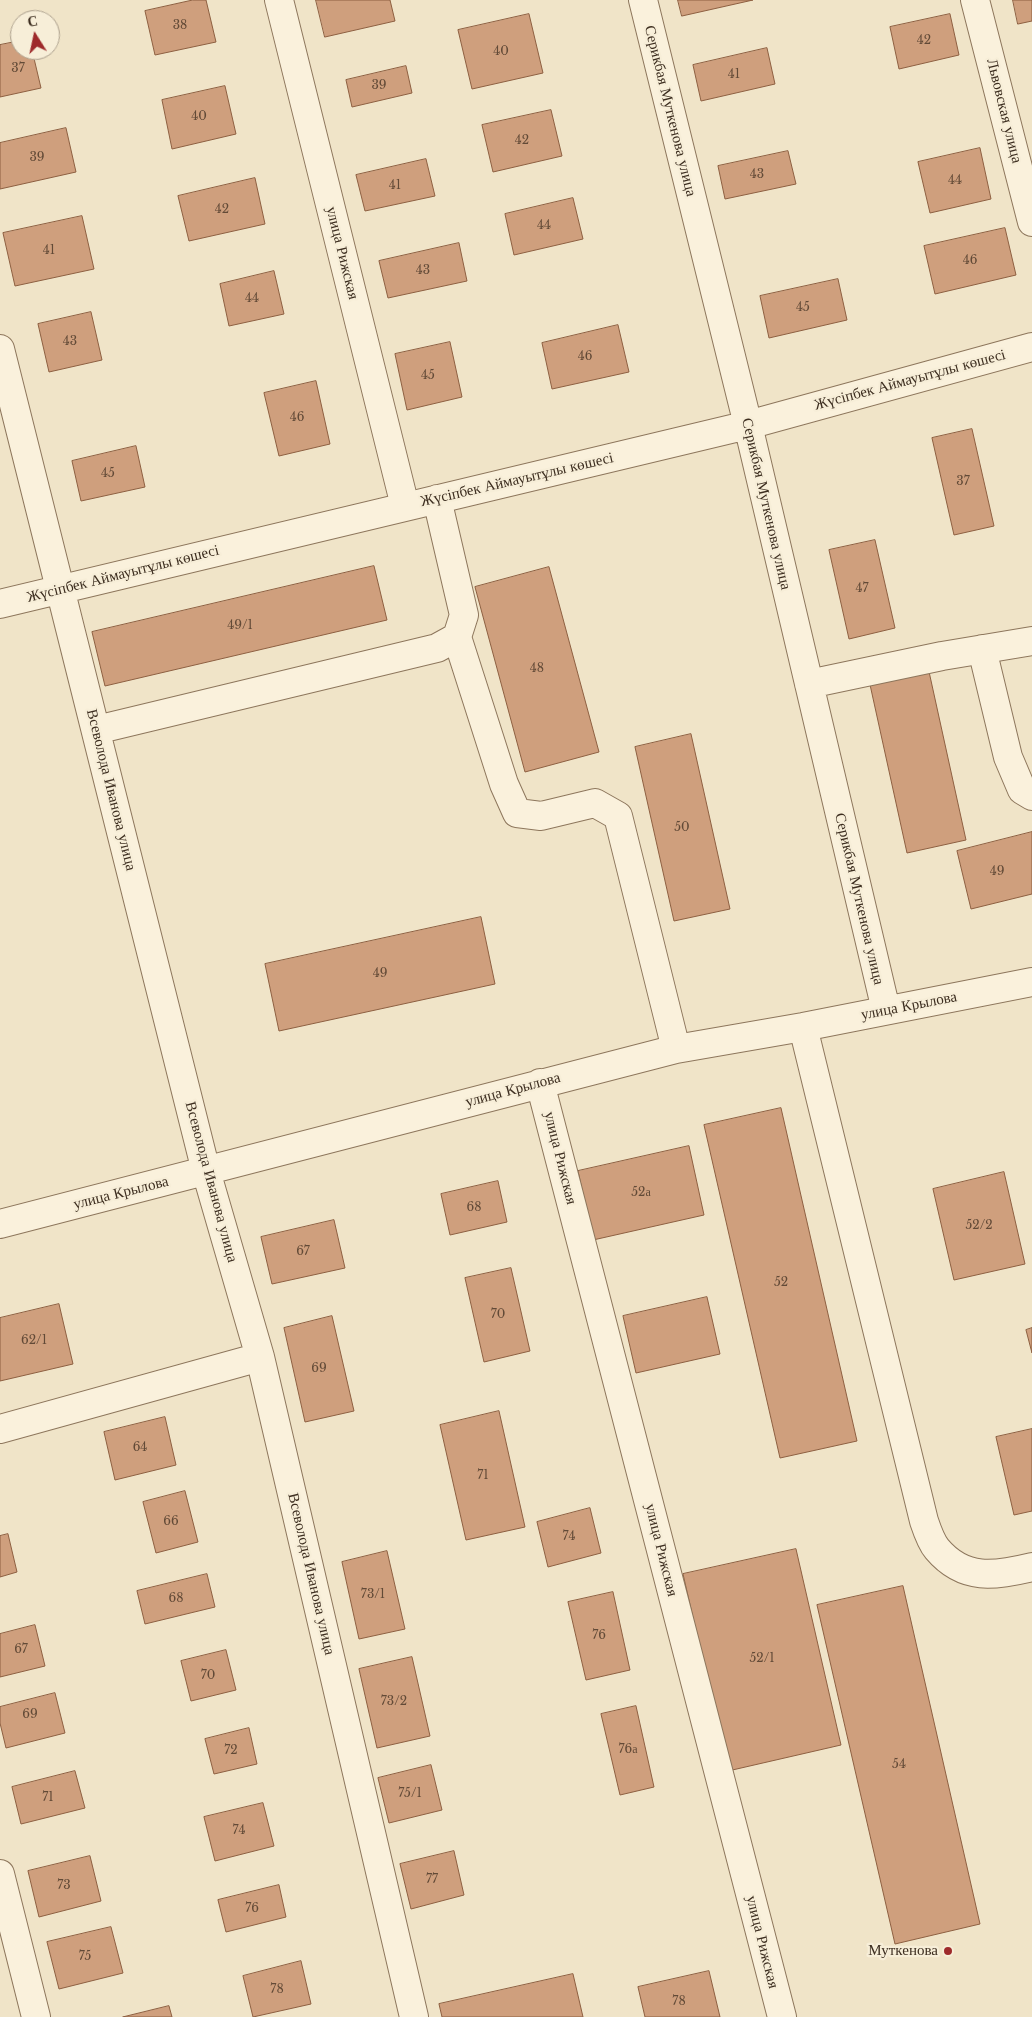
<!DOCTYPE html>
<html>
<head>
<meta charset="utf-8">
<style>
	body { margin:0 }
	#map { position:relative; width:1032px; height:2017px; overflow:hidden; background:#f0e4c8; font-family:"Libre Baskerville",serif }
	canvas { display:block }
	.north { position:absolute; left:10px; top:10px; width:50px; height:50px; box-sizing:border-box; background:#f7eed8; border:1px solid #ada18e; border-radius:50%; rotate:350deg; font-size:14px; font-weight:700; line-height:20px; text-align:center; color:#3d2e20 }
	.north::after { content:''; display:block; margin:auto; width:18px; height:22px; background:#9e2a2b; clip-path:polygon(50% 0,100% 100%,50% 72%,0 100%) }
</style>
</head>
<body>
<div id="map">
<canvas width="1032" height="2017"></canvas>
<div class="north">С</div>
</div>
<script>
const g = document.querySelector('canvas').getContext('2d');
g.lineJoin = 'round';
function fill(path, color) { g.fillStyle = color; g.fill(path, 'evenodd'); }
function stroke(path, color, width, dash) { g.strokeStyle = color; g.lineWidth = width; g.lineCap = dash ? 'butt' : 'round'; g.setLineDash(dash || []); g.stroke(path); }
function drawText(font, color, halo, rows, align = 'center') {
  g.font = font + ' "Libre Baskerville",serif'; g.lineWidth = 4.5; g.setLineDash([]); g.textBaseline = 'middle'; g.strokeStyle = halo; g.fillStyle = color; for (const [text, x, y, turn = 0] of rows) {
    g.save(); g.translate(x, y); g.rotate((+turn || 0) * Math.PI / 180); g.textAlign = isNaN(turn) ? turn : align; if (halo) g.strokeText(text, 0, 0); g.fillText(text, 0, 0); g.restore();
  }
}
const building = new Path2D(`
	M 193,0 L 206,0 L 216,42 L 155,55 L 145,11 Z
	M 316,0 L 390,0 L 395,21 L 325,37 Z
	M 678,0 L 753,0 L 682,16 Z
	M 1013,0 L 1032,0 L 1032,21 L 1018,24 Z
	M 529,14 L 543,73 L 472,89 L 458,30 Z
	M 950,14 L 959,55 L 899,69 L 890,27 Z
	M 20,41 L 20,50 L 32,50 L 41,88 L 0,97 L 0,45 Z
	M 767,48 L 775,84 L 701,101 L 693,65 Z
	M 406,66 L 412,93 L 352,107 L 346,80 Z
	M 225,86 L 236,134 L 172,149 L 162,100 Z
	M 551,110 L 562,156 L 493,172 L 482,125 Z
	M 66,128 L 76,172 L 0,189 L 0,143 Z
	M 980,148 L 991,199 L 930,213 L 918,162 Z
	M 788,151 L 796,184 L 725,199 L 718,166 Z
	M 426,159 L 435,196 L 365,211 L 356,175 Z
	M 255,178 L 265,224 L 189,241 L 178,196 Z
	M 573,198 L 583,239 L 514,255 L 505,214 Z
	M 82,216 L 94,269 L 15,286 L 3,233 Z
	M 1005,228 L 1016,275 L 935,294 L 924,246 Z
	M 459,243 L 467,281 L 388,298 L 379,261 Z
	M 274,271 L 284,314 L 229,326 L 220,284 Z
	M 838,279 L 847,320 L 769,338 L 760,296 Z
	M 91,312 L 102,360 L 49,372 L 38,324 Z
	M 618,325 L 629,372 L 552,389 L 542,343 Z
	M 450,342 L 462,397 L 407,410 L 395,354 Z
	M 316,381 L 330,444 L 279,456 L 264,393 Z
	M 972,429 L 994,526 L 954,535 L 932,438 Z
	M 136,446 L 145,487 L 81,501 L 72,461 Z
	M 875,540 L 895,628 L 849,639 L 829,550 Z
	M 374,566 L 387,620 L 105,686 L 92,632 Z
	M 549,567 L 599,752 L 525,772 L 475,587 Z
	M 928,667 L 966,840 L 907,853 L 869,680 Z
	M 691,734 L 730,909 L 674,921 L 635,747 Z
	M 1032,832 L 1032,894 L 971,909 L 957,851 Z
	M 481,917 L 495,984 L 279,1031 L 265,964 Z
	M 781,1108 L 857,1441 L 780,1458 L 704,1125 Z
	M 689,1146 L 704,1215 L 593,1240 L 578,1171 Z
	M 1004,1172 L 1025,1264 L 954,1280 L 933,1189 Z
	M 498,1181 L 507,1222 L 450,1235 L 441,1194 Z
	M 334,1220 L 345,1268 L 272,1284 L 261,1237 Z
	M 511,1268 L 530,1351 L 484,1362 L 465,1278 Z
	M 707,1297 L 720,1354 L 636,1373 L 623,1316 Z
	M 59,1304 L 73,1364 L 0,1381 L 0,1318 Z
	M 332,1316 L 354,1411 L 305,1422 L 284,1328 Z
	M 1032,1328 L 1032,1353 L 1026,1330 Z
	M 499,1411 L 525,1527 L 466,1540 L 440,1425 Z
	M 165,1417 L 176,1465 L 115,1480 L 104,1432 Z
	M 1032,1429 L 1032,1511 L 1014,1515 L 996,1437 Z
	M 185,1491 L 198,1542 L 156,1553 L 143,1502 Z
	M 590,1508 L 601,1553 L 548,1567 L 537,1522 Z
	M 8,1534 L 17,1572 L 0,1577 L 0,1536 Z
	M 796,1549 L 841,1745 L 728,1771 L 683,1574 Z
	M 387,1551 L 405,1629 L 359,1639 L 342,1562 Z
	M 207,1574 L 215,1607 L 145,1624 L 137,1591 Z
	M 903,1586 L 980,1924 L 895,1944 L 817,1605 Z
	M 613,1592 L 630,1670 L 586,1680 L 568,1602 Z
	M 35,1625 L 45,1666 L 0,1677 L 0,1634 Z
	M 226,1650 L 236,1690 L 191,1701 L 181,1661 Z
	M 412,1657 L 430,1736 L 377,1748 L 359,1669 Z
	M 55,1693 L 65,1733 L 6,1748 L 0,1723 L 0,1707 Z
	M 636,1706 L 654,1787 L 620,1795 L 601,1714 Z
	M 249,1728 L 257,1764 L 214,1774 L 205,1739 Z
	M 431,1765 L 442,1810 L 389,1823 L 378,1778 Z
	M 75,1771 L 85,1808 L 21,1824 L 12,1787 Z
	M 263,1803 L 274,1846 L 215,1861 L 204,1817 Z
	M 454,1851 L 464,1895 L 411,1909 L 400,1864 Z
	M 90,1856 L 101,1901 L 39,1917 L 28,1871 Z
	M 279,1885 L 286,1917 L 226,1932 L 218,1900 Z
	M 111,1927 L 123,1973 L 59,1989 L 47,1942 Z
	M 301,1961 L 311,2004 L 253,2017 L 243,1976 Z
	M 709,1971 L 720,2017 L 645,2017 L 638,1987 Z
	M 573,1974 L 583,2017 L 442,2017 L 439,2004 Z
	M 169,2006 L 172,2017 L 123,2017 Z`);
fill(building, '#cf9f7d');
stroke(building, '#8d5f41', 1);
const minor = new Path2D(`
	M 279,0 L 405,506
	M 643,0 L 748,425 L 886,1010
	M 975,0 L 1032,222
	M 0,349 L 206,1171 L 260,1357 L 414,2017
	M 0,604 L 748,425 L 1032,347
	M 457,637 L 504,784 L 517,813 L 541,816 L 595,803 L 618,816 L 676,1049
	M 982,649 L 1008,757 L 1022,790 L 1032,796
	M 809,684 L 942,656 L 1032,641
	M 96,730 L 437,648 L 457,637 L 464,615 L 437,499
	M 803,1027 L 924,1521 C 927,1530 931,1542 937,1549 C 964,1581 995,1576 1032,1567
	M 540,1083 L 782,2017
	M 0,1224 L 676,1049 L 803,1027 L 1032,982
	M 0,1429 L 260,1357
	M 0,1874 L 36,2017`);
stroke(minor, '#8d765c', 30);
stroke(minor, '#faf1dc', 28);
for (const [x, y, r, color] of [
	[948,1951,5,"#9e2a2b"]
]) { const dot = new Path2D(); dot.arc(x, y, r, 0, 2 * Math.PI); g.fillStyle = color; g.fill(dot); stroke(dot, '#f7eed8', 2); }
drawText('12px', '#624a37', null, [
	["38",180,26],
	["42",924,41],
	["40",501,52],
	["37",18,69],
	["41",734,75],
	["39",379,86],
	["40",199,117],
	["42",522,141],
	["39",37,158],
	["43",757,175],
	["44",955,181],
	["41",395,186],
	["42",222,210],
	["44",544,226],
	["41",49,251],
	["46",970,261],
	["43",423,271],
	["44",252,299],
	["45",803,308],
	["43",70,342],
	["46",585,357],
	["45",428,376],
	["46",297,418],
	["45",108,474],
	["37",963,482],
	["47",862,589],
	["49/1",240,626],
	["48",537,669],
	["50",682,828],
	["49",997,872],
	["49",380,974],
	["52а",641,1193],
	["68",474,1208],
	["52/2",979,1226],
	["67",303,1252],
	["52",781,1283],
	["70",498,1315],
	["62/1",34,1341],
	["69",319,1369],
	["64",140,1448],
	["71",483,1476],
	["66",171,1522],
	["74",569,1537],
	["73/1",373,1595],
	["68",176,1599],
	["76",599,1636],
	["67",21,1650],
	["52/1",762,1659],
	["70",208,1676],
	["73/2",394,1702],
	["69",30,1715],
	["76а",628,1750],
	["72",231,1751],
	["54",899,1765],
	["75/1",410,1794],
	["71",48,1798],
	["74",239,1831],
	["77",432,1880],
	["73",64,1886],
	["76",252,1909],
	["75",85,1957],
	["78",277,1990],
	["78",679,2002]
]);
drawText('15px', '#3d2e20', '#f7eed8', [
	["Серикбая Муткенова улица",670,111,76],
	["Львовская улица",1004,111,76],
	["улица Рижская",342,253,76],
	["Жүсіпбек Аймауытұлы көшесі",910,380,-15],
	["Жүсіпбек Аймауытұлы көшесі",517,480,-13],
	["Серикбая Муткенова улица",766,504,77],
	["Жүсіпбек Аймауытұлы көшесі",123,574,-14],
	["Всеволода Иванова улица",111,790,76],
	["Серикбая Муткенова улица",859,899,77],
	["улица Крылова",909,1006,-11],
	["улица Крылова",513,1090,-15],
	["улица Рижская",560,1158,76],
	["Всеволода Иванова улица",211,1182,75],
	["улица Крылова",121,1193,-14],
	["улица Рижская",661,1550,76],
	["Всеволода Иванова улица",311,1574,77],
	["улица Рижская",762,1942,76]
]);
drawText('15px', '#3d2e20', '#f7eed8', [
	["Муткенова",938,1951]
], 'right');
</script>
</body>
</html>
